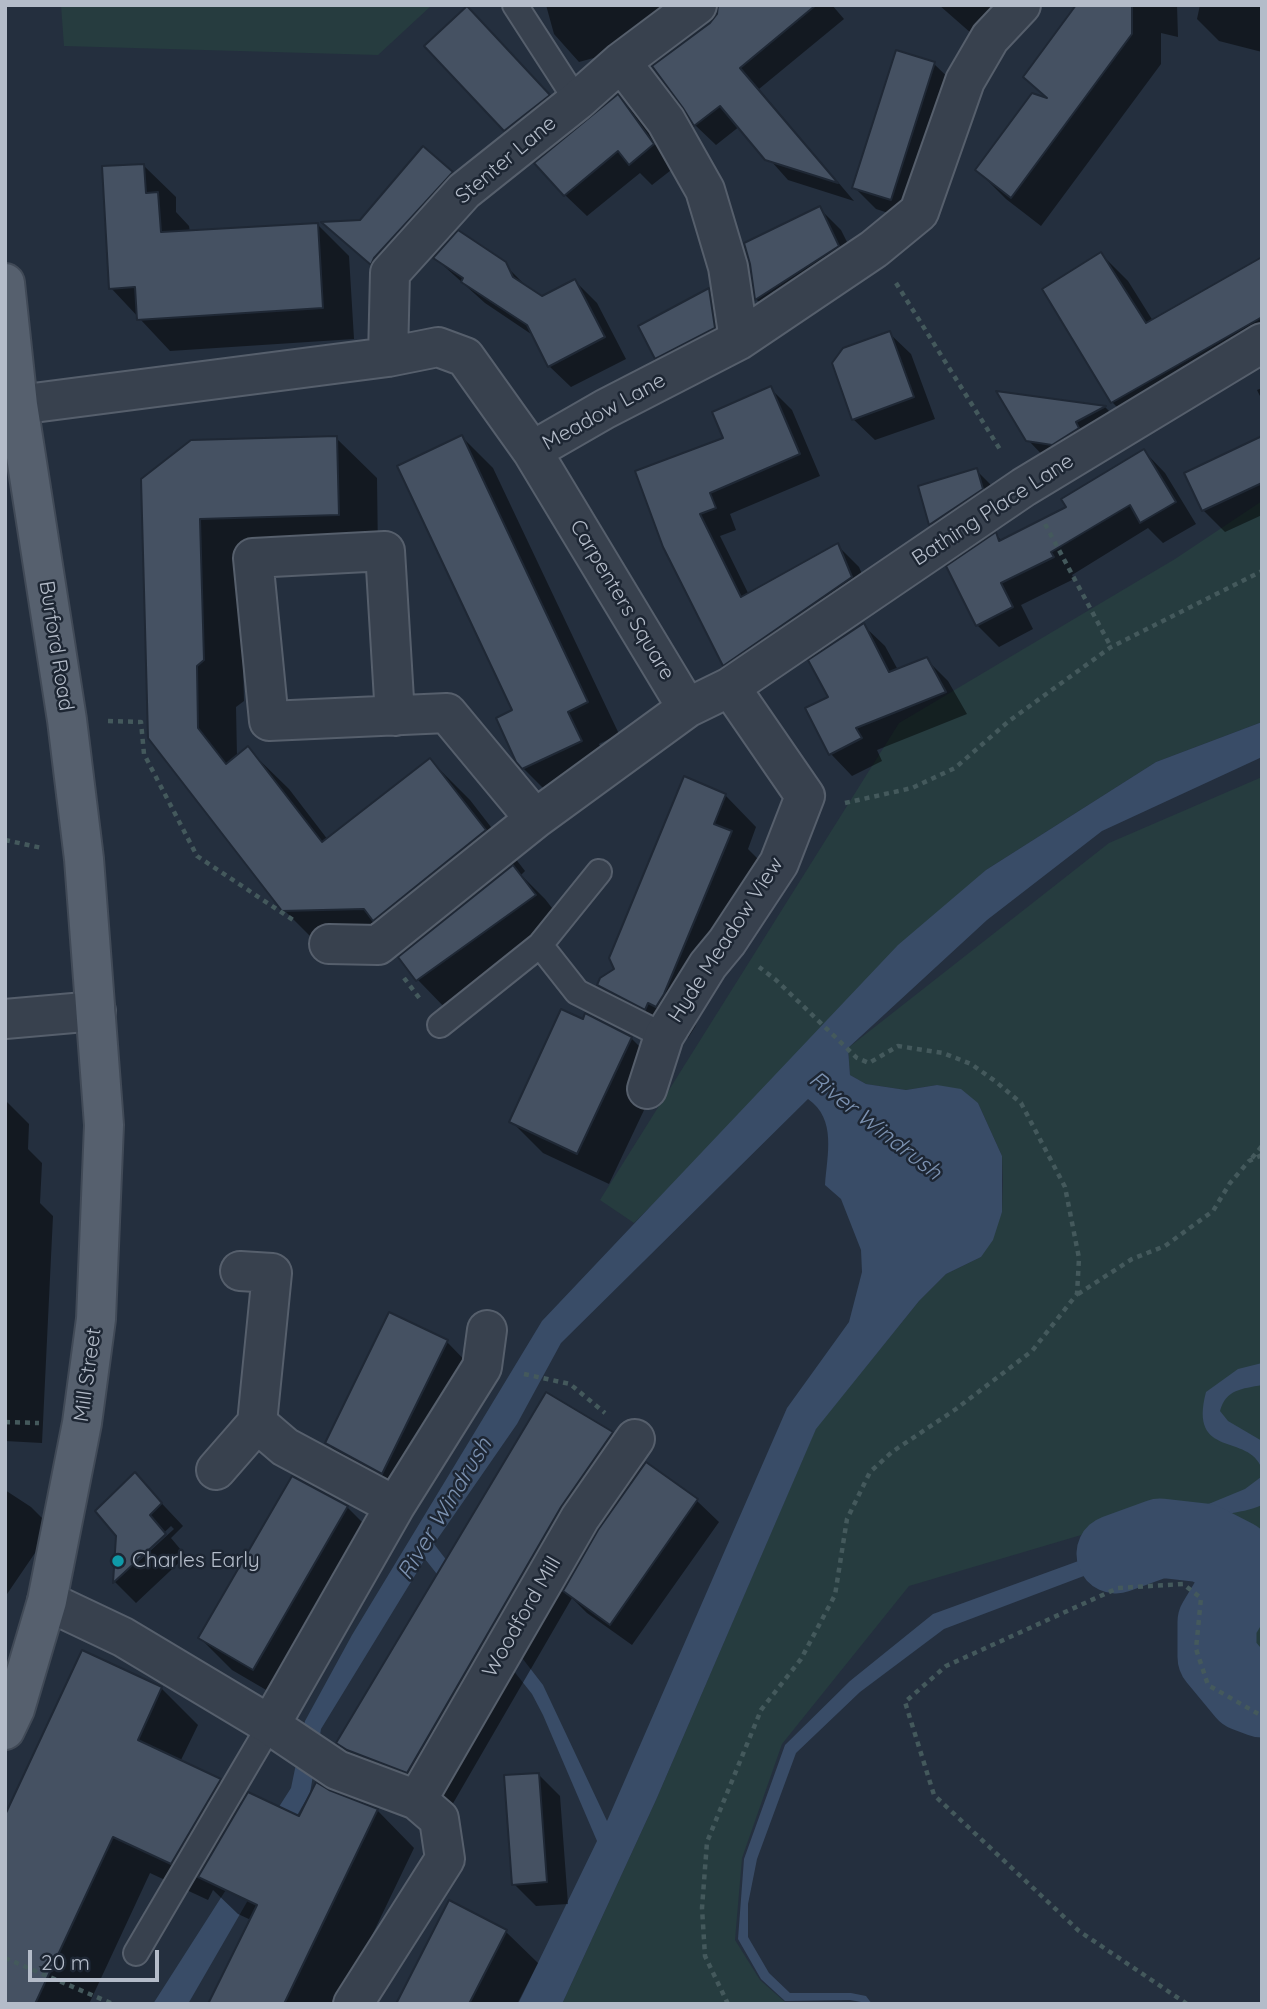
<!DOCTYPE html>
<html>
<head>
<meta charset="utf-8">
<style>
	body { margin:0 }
	#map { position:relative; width:1267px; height:2009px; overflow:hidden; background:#242f3e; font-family:Quicksand,sans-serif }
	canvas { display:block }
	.frame { position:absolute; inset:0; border:7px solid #b4bcc9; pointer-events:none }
	.scale { position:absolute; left:28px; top:1950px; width:131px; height:32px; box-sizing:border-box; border:4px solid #b4bcc9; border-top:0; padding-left:9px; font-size:21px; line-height:24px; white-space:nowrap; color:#b4bcc9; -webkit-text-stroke:5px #1d2633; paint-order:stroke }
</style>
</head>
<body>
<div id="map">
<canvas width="1267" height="2009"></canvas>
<div class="frame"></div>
<div class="scale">20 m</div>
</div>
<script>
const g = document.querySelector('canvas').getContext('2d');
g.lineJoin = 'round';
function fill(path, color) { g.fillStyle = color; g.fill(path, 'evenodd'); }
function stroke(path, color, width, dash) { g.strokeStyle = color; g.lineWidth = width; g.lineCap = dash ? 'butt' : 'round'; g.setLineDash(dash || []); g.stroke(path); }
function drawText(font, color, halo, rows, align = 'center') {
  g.font = font + ' Quicksand,sans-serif'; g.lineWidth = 5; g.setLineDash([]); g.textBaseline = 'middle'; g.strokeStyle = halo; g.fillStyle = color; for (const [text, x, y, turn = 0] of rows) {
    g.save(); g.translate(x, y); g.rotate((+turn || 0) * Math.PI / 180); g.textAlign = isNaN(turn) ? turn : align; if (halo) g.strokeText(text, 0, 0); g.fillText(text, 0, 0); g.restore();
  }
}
fill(new Path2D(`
	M 61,5 L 432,5 L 378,55 L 64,46 Z
	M 1262,501 L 1262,722 L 1156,762 L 986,870 L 634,1223 L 600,1200 L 899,723 L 1175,559 Z
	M 1262,777 L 1262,1676 L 1256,1674 L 1234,1647 L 1256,1584 L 1251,1548 L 1219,1533 L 1142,1517 L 909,1586 L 782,1744 L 742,1858 L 735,1940 L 760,1980 L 785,2002 L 857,2004 L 562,2004 L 656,1800 L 816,1428 L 919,1301 L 946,1274 L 981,1257 L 1002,1212 L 1003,1181 L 1002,1156 L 978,1103 L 937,1085 L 906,1090 L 866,1084 L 850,1075 L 848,1048 L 1109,843 Z`), '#263c3f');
fill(new Path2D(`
	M 1262,722 L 1262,757 L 1102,831 L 987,920 L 848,1048 L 850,1075 L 866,1084 L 906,1090 L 937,1085 L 961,1089 L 978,1103 L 1002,1156 L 1002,1212 L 993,1240 L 981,1257 L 946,1274 L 919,1301 L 816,1429 L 656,1800 L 562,2004 L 518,2004 L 597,1841 L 543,1715 L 532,1694 L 425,1559 L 321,1729 L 310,1793 L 188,2004 L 153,2004 L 291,1788 L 305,1721 L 352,1635 L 542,1321 L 898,945 L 986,870 L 1156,762 ZM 808,1099 C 837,1119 827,1155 825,1185 L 841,1199 L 861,1250 L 862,1272 L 849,1322 L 787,1408 L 607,1821 L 543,1685 L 434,1544 L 517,1424 L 561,1343 Z
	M 1262,1363 L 1262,1385 C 1242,1389 1226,1389 1220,1411 L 1228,1421 L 1262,1441 L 1262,1469 C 1249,1432 1188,1460 1206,1392 L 1238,1369 Z
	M 1262,1470 L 1262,1505 C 1240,1515 1212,1513 1193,1524 L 1190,1529 L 1192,1534 L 1222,1540 L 1218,1555 L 1203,1551 L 1155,1549 L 944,1629 L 860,1692 L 796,1753 L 757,1859 L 748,1904 L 748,1937 L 769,1973 L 790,1993 L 851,1993 L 866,1996 L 872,2004 L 850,2000 L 785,2001 L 761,1979 L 738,1939 L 744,1859 L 785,1745 L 850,1681 L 933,1614 L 1158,1532 L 1189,1510 L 1211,1503 L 1245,1489 L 1261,1477 Z`), '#394c67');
fill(new Path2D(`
	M 546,5 L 719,5 L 706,9 L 667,38 L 579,62 L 554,34 Z
	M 757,5 L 832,5 L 844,19 L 759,89 L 854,201 L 788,180 L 740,126 L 716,145 L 695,125 L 685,107 Z
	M 939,5 L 1025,5 L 996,55 Z
	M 1078,5 L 1177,5 L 1178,37 L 1161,33 L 1161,64 L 1041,226 L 1006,199 L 977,170 L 1049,100 L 1025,76 Z
	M 1200,5 L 1262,5 L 1262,52 L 1219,41 L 1197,19 Z
	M 488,30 L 570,117 L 527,152 L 505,130 Z
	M 934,64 L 956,85 L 913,221 L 876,209 L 854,187 Z
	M 618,96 L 639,118 L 675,167 L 652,185 L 640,173 L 587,216 L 565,195 Z
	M 144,166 L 176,197 L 176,212 L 189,226 L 190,232 L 317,224 L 349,256 L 354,339 L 170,351 L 111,288 Z
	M 452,173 L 473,195 L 393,285 L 325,224 L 361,222 Z
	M 819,208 L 841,230 L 860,268 L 778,321 L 757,300 L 751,263 Z
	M 1101,254 L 1128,281 L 1153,321 L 1262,259 L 1262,359 L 1139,429 L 1112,402 Z
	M 435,258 L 504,264 L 529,289 L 542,298 L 575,281 L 597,303 L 626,359 L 571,387 L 549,366 L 534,336 L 485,303 Z
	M 709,290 L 730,312 L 736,350 L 678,379 L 657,357 Z
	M 889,333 L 911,354 L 935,419 L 875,440 L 853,419 Z
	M 770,388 L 792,410 L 820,476 L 730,514 L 736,530 L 720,536 L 749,595 L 838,546 L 859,567 L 873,600 L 746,686 L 724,665 L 665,546 L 725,439 Z
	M 1262,388 L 1262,400 L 1257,390 Z
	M 999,393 L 1105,407 L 1126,428 L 1050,463 L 1028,440 Z
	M 462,437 L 493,468 L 619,734 L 599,744 L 613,773 L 555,800 L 523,768 Z
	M 336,438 L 377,478 L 378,555 L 240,559 L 244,701 L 236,707 L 237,757 L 248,749 L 289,789 L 328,840 L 430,760 L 470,800 L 525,871 L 521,875 L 545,899 L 567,927 L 449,1012 L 418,980 L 401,957 L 406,952 L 403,949 L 325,951 L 284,910 L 150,737 L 143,480 Z
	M 1262,441 L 1262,515 L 1225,532 L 1203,510 Z
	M 1144,451 L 1165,473 L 1196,524 L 1163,543 L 1148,528 L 1072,575 L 1074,579 L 1021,605 L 1033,629 L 999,647 L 977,625 L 996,535 L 1002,541 L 1068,508 Z
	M 976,470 L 998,492 L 952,546 L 931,524 L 920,487 Z
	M 863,625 L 885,646 L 898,670 L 926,659 L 948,681 L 967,714 L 877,750 L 882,761 L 852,776 L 831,754 L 807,709 L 830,698 Z
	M 725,795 L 756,827 L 748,849 L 763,864 L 695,1027 L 688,1038 L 631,1017 L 599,985 L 616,970 Z
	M 631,1038 L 663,1070 L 609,1184 L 543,1153 L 511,1121 Z
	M 5,1100 L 29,1124 L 28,1149 L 42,1163 L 40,1203 L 53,1216 L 42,1443 L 5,1441 Z
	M 447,1342 L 478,1374 L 414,1505 L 359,1475 L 327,1443 Z
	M 547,1394 L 612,1434 L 645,1466 L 646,1465 L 697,1501 L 719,1522 L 632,1645 L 587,1613 L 572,1598 L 448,1812 L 378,1783 L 338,1743 Z
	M 135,1475 L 183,1526 L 171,1538 L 186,1556 L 136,1603 L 115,1582 L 118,1535 ZM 171,1526 L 174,1529 L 137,1563 L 137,1558 Z
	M 5,1490 L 31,1507 L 52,1528 L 5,1597 Z
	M 347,1507 L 379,1539 L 285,1701 L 232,1670 L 200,1638 Z
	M 161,1688 L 198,1725 L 180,1762 L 220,1781 L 243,1804 L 300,1818 L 329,1792 L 377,1810 L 414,1848 L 339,2004 L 210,2004 L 251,1920 L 238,1914 L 213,1890 L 208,1900 L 150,1873 L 89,2004 L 5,2004 Z
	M 538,1774 L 560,1796 L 568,1904 L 536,1906 L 514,1884 Z
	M 506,1932 L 538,1963 L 517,2004 L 398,2004 Z`), '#0007');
stroke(new Path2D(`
	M 1116,1554 L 1160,1538 L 1204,1543 L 1235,1559 L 1238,1587 L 1217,1622 L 1217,1657 L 1246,1692 L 1262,1698`), '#394c67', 79);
const building = new Path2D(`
	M 718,5 L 816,5 L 740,68 L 838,183 L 765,160 L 720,106 L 694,126 L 683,108 L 652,66 L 710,23 L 717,14 Z
	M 1076,5 L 1132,5 L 1132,34 L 1011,198 L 975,170 L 1032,93 L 1047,98 L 1023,77 Z
	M 467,6 L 550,95 L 504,131 L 424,46 Z
	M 896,50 L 935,62 L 891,200 L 852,188 Z
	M 618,94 L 654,144 L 629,165 L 618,151 L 564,196 L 534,163 Z
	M 423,146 L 453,172 L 374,258 L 371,265 L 321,222 L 360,220 Z
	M 144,164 L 146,193 L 158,192 L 161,232 L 318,223 L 323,308 L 137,320 L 135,287 L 109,289 L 102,166 Z
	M 820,206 L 839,246 L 755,300 L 750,264 L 744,243 Z
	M 458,230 L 506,262 L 513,277 L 542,296 L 575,279 L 605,337 L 548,367 L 527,325 L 461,282 L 463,278 L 433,258 Z
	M 1101,252 L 1146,323 L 1262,257 L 1262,317 L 1111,403 L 1042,289 Z
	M 709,288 L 715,328 L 655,359 L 638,326 Z
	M 890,331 L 914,397 L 852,420 L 832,363 L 843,348 Z
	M 771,386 L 800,454 L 710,493 L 716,508 L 700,514 L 741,597 L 838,543 L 852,577 L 723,666 L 663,547 L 635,471 L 723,438 L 712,412 Z
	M 996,391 L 1106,406 L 1076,422 L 1079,428 L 1052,445 L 1026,441 Z
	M 462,435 L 588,702 L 568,712 L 582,741 L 522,769 L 516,762 L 496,718 L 512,710 L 397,466 Z
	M 337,436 L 339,515 L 200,519 L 204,660 L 197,666 L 198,728 L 226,764 L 248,746 L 322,842 L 430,758 L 486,830 L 373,921 L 364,909 L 282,911 L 148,738 L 141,479 L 191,440 Z
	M 1262,436 L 1262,483 L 1202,511 L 1184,473 Z
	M 1144,449 L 1176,502 L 1140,523 L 1130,505 L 1051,552 L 1054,557 L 1001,583 L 1013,607 L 976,626 L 946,566 L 996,532 L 999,541 L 1066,507 L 1061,499 Z
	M 977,468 L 983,489 L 929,525 L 918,486 Z
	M 864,623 L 889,672 L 927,657 L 946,692 L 856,728 L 862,738 L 829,755 L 805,708 L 828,697 L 808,660 Z
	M 684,776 L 726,794 L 714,824 L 732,831 L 664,994 L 656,1007 L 648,1003 L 645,1010 L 597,985 L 600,978 L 614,969 L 609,958 Z
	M 513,865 L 536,895 L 416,981 L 398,957 Z
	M 561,1009 L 583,1019 L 585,1013 L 632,1037 L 577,1154 L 509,1122 Z
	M 389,1312 L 448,1340 L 382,1474 L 325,1443 Z
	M 546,1392 L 613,1432 L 561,1507 L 407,1773 L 347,1750 L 336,1743 Z
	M 646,1462 L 698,1499 L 610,1625 L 563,1591 L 598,1530 Z
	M 135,1472 L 162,1503 L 150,1515 L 166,1534 L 113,1583 L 116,1536 L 95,1511 Z
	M 292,1476 L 348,1506 L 253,1670 L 198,1638 Z
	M 82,1650 L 162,1687 L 138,1740 L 221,1779 L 171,1864 L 113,1837 L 35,2004 L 5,2004 L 5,1815 Z
	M 539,1773 L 547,1882 L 512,1885 L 504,1775 Z
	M 316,1782 L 329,1790 L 378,1809 L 284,2004 L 208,2004 L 257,1905 L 198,1877 L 248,1792 L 299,1816 Z
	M 449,1900 L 507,1930 L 469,2004 L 396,2004 Z`);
fill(building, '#455162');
stroke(building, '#1f2835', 2);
const service = new Path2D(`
	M 515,5 L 577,101
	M 540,945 L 577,992 L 664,1036
	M 440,1025 L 540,945 L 599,872
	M 136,1953 L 270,1725`);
const minor = new Path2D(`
	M 621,62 L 666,121 L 705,190 L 728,267 L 739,340
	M 388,357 L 390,273 L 464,191 L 577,101 L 621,62 L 697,5
	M 18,405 L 388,357 L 438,347 L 465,357 L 532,451 L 605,409 L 739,340 L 874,249 L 919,212 L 965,81 L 990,38 L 1021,5
	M 532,451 L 687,708 L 730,687 L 1024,487 L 1262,343
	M 395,716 L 385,551 L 253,558 L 269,721 L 447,713 L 535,819
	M 329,944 L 378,945 L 535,819 L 687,708
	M 5,1019 L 96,1011
	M 647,1089 L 664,1036 L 708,965 L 727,942 L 779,863 L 805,796 L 730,687
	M 240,1271 L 272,1273 L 257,1423 L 285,1447 L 395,1506
	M 216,1470 L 257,1423
	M 47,1601 L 123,1637 L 270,1725 L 337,1770 L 417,1800 L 439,1819 L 445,1859 L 353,2004
	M 270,1725 L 395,1506 L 482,1367 L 487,1330
	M 417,1800 L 580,1518 L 635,1439`);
const primary = new Path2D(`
	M 5,283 L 18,405 L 67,720 L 84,859 L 104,1125 L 96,1319 L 82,1423 L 47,1601 L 15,1709 L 5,1730`);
stroke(service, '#565f6c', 28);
stroke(minor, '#565f6c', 42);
stroke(primary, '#414a57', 42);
stroke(new Path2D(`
	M 896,283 L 1001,451
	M 1045,524 L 1111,647
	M 108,721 L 141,722 L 144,754 L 197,856 L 296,922
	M 845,803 L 912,788 L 955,768 L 1009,721 L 1111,647 L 1262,571
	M 5,840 L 42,848
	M 404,978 L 420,999
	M 1252,1158 L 1262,1146
	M 1078,1294 L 1132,1259 L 1165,1246 L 1213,1211 L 1230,1183 L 1249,1161 L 1262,1155
	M 524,1374 L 570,1384 L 605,1413
	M 5,1422 L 39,1423
	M 5,1958 L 113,2004
	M 728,2004 L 705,1956 L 702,1908 L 707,1842 L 761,1710 L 801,1659 L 835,1595 L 847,1519 L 870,1472 L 892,1452 L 956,1409 L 1032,1351 L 1077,1294 L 1079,1258 L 1065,1187 L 1021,1103 L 995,1081 L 971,1064 L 943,1053 L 898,1046 L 869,1063 L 857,1058 L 776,980 L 759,967
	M 1187,2004 L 1079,1931 L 934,1795 L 905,1702 L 946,1666 L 1118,1588 L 1183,1584 L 1201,1598 L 1196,1649 L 1208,1685 L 1262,1716`), '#44595c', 4.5, [5, 5]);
stroke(service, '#38414e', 24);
stroke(minor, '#38414e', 38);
stroke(primary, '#56606e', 38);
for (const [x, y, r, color] of [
	[118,1561,7,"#0f9aa8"]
]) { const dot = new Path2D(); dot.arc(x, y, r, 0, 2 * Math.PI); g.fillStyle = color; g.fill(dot); stroke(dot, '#1d2633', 2.5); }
drawText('21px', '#b4bcc9', '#1d2633', [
	["Stenter Lane",506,160,-40],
	["Meadow Lane",604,412,-29],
	["Bathing Place Lane",993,510,-33],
	["Carpenters Square",622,600,59],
	["Burford Road",56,646,81],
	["Hyde Meadow View",726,940,-57],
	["Mill Street",88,1375,-82],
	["Woodford Mill",522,1617,-60]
]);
drawText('21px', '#b4bcc9', '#1d2633', [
	["Charles Early",132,1561]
], 'left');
drawText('italic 23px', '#7c92b1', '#1d2633', [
	["River Windrush",875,1126,38],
	["River Windrush",445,1509,-59]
]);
</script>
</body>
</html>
